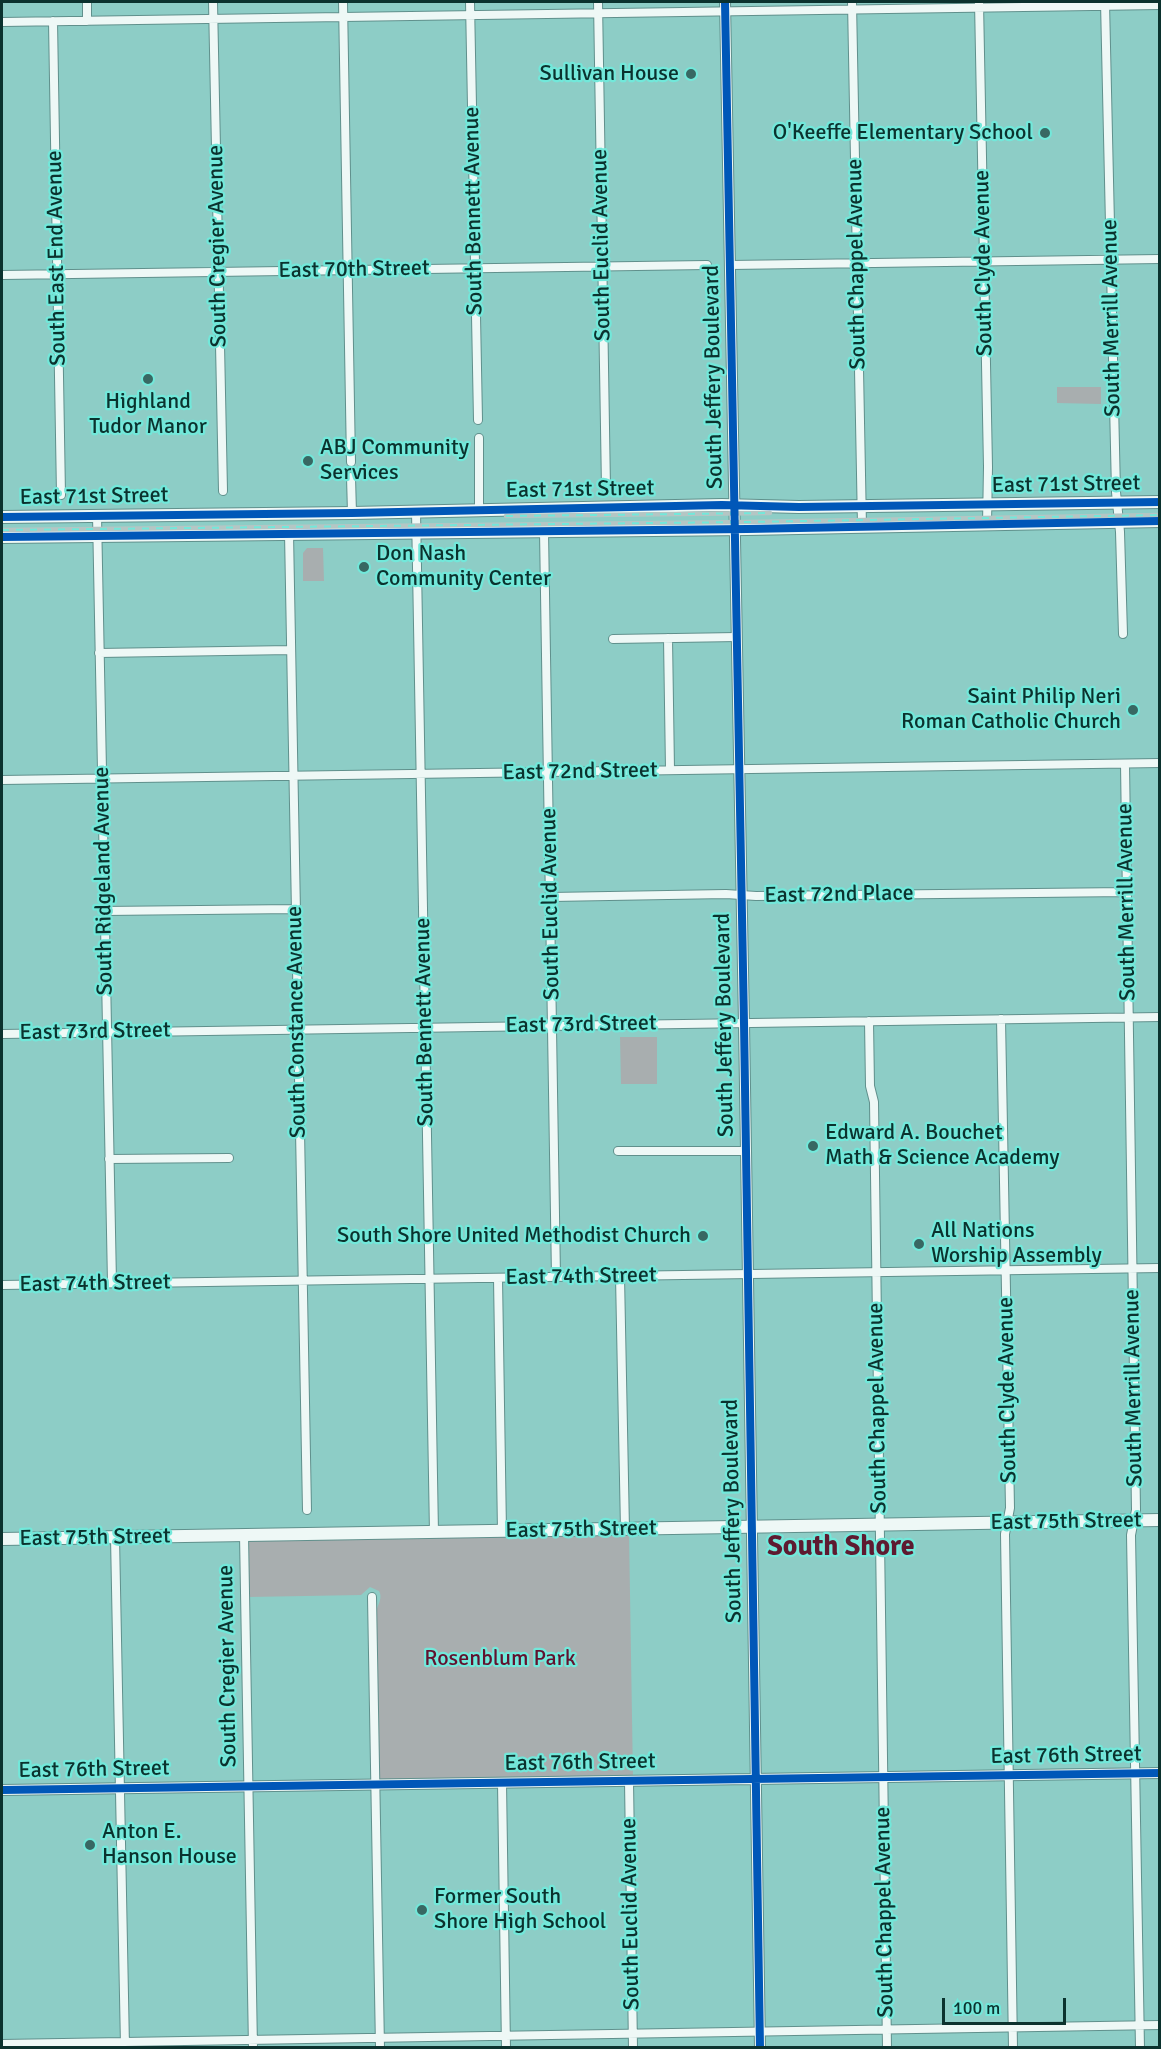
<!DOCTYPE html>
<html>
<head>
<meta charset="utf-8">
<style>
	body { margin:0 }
	#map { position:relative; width:1161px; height:2049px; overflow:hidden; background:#8dcdc6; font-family:Signika,sans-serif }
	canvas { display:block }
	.frame { position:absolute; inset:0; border:3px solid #0b322e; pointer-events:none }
	.scale { position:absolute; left:942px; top:1998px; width:124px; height:27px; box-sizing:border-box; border:3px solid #0b322e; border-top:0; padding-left:8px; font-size:18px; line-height:21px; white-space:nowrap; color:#0b322e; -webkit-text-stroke:4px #72e8da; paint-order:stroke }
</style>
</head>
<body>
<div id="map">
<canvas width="1161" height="2049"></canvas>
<div class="frame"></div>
<div class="scale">100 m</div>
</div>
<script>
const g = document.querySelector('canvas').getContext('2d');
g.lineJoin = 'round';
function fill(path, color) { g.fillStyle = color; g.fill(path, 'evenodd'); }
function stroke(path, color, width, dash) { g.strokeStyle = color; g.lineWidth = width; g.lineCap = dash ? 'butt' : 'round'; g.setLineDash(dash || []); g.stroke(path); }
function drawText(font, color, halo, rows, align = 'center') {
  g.font = font + ' Signika,sans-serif'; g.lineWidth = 4.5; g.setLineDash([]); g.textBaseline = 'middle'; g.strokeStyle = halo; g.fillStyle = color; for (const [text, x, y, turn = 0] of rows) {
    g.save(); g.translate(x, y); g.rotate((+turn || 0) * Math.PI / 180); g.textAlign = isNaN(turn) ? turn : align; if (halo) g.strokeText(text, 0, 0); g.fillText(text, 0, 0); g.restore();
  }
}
fill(new Path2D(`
	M 1057,387 L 1101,387 L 1101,404 L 1057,403 Z
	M 307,548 L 323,548 L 324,581 L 303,581 L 303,553 Z
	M 620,1037 L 657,1037 L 657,1084 L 621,1084 Z
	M 629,1533 L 633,1778 L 379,1782 L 376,1612 C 378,1604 383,1598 379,1591 L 370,1587 L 361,1595 L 248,1597 L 247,1540 Z`), '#a8aeaf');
const minor = new Path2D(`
	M 87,2 L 87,21
	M 213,2 L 223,491
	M 343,2 L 351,462
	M 470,2 L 478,420
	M 598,2 L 606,488
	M 852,2 L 862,526
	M 979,2 L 988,467 L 987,524
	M 1105,2 L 1116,492 L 1120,532 L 1123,634
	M 53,21 L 61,495
	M 2,22 L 1160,5
	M 730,265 L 1160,259
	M 2,275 L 707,265
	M 479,438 L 479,510
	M 351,477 L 352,513
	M 416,511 L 434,1533
	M 97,515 L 112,1283
	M 544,531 L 556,1277
	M 289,533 L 307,1510
	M 668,638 L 670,770
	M 613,639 L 737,637
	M 99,653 L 291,650
	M 1125,764 L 1136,1510 L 1131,1535 L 1140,2048
	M 2,780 L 1160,763
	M 551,897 L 726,894 L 756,896 L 1127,892
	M 104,911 L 295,909
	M 1001,1019 L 1010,1508 L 1005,1534 L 1013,2048
	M 869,1021 L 870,1086 L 874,1102 L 887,2048
	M 2,1034 L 1160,1017
	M 618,1151 L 746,1151
	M 109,1159 L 229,1158
	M 620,1276 L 625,1530
	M 498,1278 L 502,1532
	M 2,1285 L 1160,1268
	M 244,1535 L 253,2048
	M 115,1537 L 125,2047
	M 372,1597 L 380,2048
	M 629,1781 L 633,2048
	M 502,1783 L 506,2048
	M 2,2044 L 1160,2025`);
const tertiary = new Path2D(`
	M 725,2 L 744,1023 L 760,2048
	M 2,1790 L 1160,1773`);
const secondary = new Path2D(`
	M 2,517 L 352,513 L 722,505 L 799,507 L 1160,502
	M 2,537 L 747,529 L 1160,521
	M 2,1539 L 1160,1520`);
stroke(minor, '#60908c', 10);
stroke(tertiary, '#60908c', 12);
stroke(secondary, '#60908c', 14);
stroke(minor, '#eef8f6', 8);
stroke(tertiary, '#eef8f6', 10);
stroke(secondary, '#eef8f6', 12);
const rail = new Path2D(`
	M 506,516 L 770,513
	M 2,530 L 747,522 L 1160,515`);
stroke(rail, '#b4c6c4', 4.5);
stroke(rail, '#72e8da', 2, [7]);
stroke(new Path2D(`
	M 725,2 L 744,1023 L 760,2048
	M 2,517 L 352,513 L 722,505 L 799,507 L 1160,502
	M 2,537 L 747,529 L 1160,521
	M 2,1790 L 1160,1773`), '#0057b8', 8);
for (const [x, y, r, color] of [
	[691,74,6,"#386863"],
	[1045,133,6,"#386863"],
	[148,379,6,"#386863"],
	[308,461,6,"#386863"],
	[364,567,6,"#386863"],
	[1133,710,6,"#386863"],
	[813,1146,6,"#386863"],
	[703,1236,6,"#386863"],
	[919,1244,6,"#386863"],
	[90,1845,6,"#386863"],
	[422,1910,6,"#386863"]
]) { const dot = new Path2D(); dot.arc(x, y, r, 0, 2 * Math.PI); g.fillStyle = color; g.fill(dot); stroke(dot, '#72e8da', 2); }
drawText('22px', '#0b322e', '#72e8da', [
	["Sullivan House",679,74,"right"],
	["O'Keeffe Elementary School",1033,133,"right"],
	["Highland",148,402,"center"],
	["Tudor Manor",148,427,"center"],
	["ABJ Community",320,448],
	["Services",320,473],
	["Don Nash",376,554],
	["Community Center",376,579],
	["Saint Philip Neri",1121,697,"right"],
	["Roman Catholic Church",1121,722,"right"],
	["Edward A. Bouchet",825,1133],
	["Math & Science Academy",825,1158],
	["All Nations",931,1231],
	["Worship Assembly",931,1256],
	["South Shore United Methodist Church",691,1236,"right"],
	["Anton E.",102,1832],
	["Hanson House",102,1857],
	["Former South",434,1897],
	["Shore High School",434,1922]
], 'left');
drawText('22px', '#0b322e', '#72e8da', [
	["South Bennett Avenue",474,211,-91],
	["South Euclid Avenue",602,245,-91],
	["South Cregier Avenue",218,246,-91],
	["South East End Avenue",57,258,-91],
	["South Clyde Avenue",984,263,-91],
	["South Chappel Avenue",857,264,-91],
	["East 70th Street",354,270,-1],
	["South Merrill Avenue",1112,318,-91],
	["South Jeffery Boulevard",714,377,-91],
	["East 71st Street",1066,485,-1],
	["East 71st Street",580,490,-1],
	["East 71st Street",94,497,-1],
	["East 72nd Street",580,772,-1],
	["South Ridgeland Avenue",104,881,-91],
	["East 72nd Place",839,895,-1],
	["South Merrill Avenue",1127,902,-91],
	["South Euclid Avenue",551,904,-91],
	["South Constance Avenue",297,1022,-91],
	["South Bennett Avenue",425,1022,-91],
	["East 73rd Street",581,1025,-1],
	["South Jeffery Boulevard",725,1025,-91],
	["East 73rd Street",95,1032,-1],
	["East 74th Street",581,1277,-1],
	["East 74th Street",95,1284,-1],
	["South Merrill Avenue",1134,1388,-91],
	["South Clyde Avenue",1008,1390,-91],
	["South Chappel Avenue",878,1408,-91],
	["South Jeffery Boulevard",733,1511,-91],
	["East 75th Street",1066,1522,-1],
	["East 75th Street",581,1530,-1],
	["East 75th Street",95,1538,-1],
	["South Cregier Avenue",228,1666,-91],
	["East 76th Street",1066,1756,-1],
	["East 76th Street",580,1763,-1],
	["East 76th Street",94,1770,-1],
	["South Chappel Avenue",885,1912,-91],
	["South Euclid Avenue",631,1914,-91]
]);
drawText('22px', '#62112e', '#72e8da', [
	["Rosenblum Park",500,1659]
]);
drawText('bold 28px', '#5e1a30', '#72e8da', [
	["South Shore",841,1548]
]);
</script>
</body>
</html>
